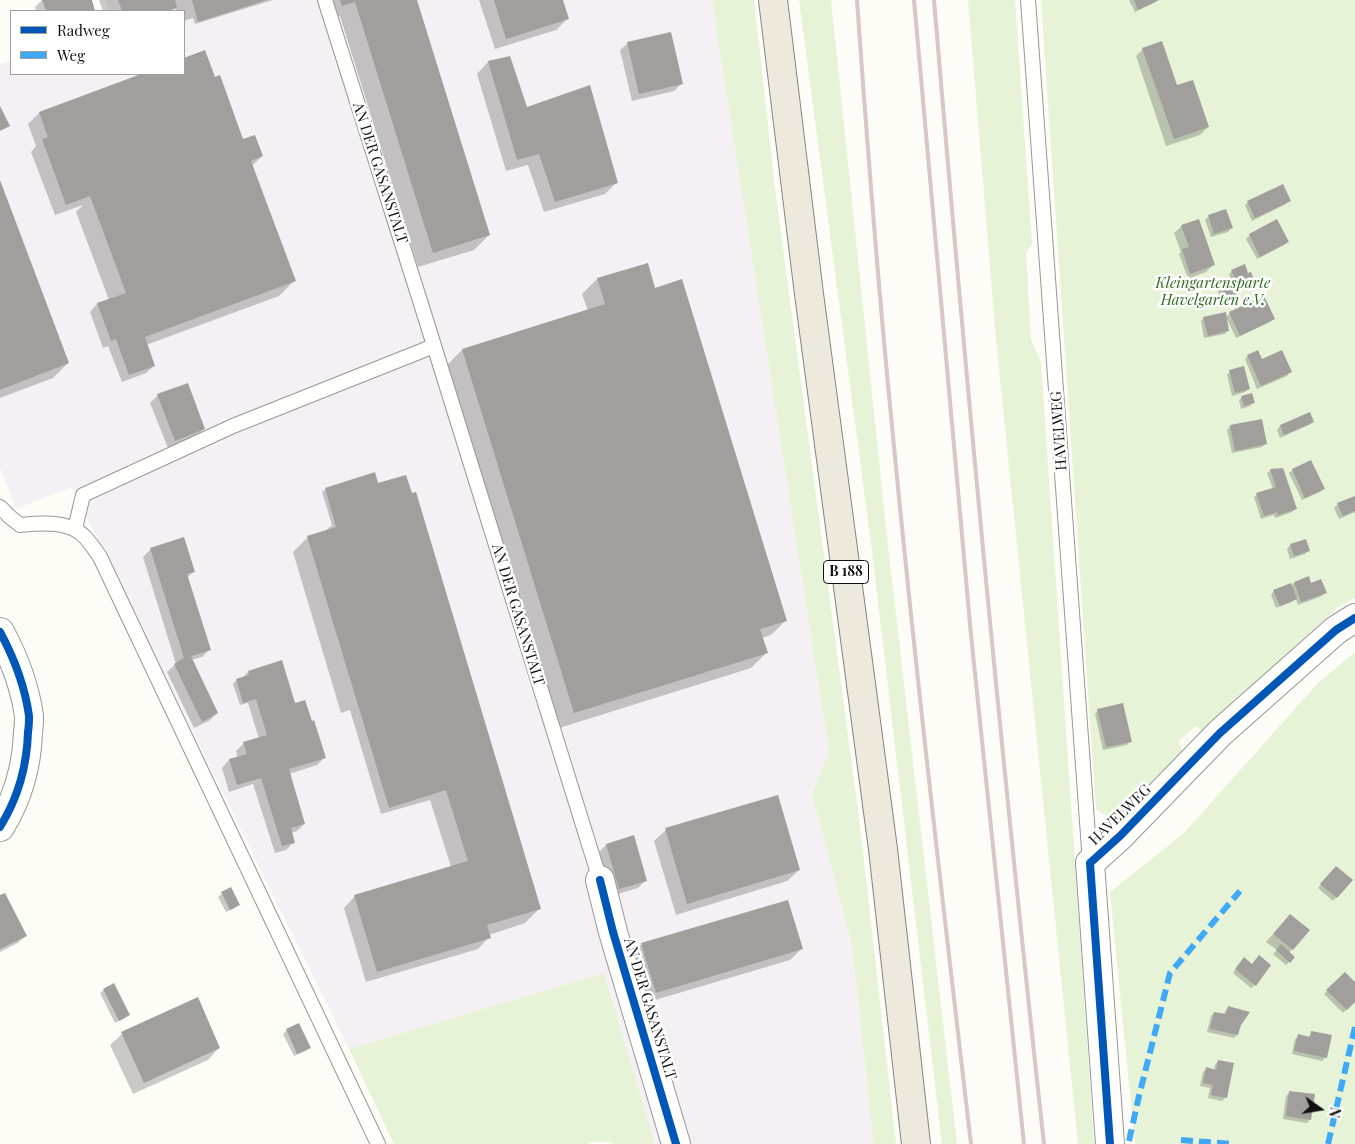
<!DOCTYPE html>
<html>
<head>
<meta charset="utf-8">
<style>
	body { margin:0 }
	#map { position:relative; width:1355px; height:1144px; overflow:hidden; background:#fdfcf7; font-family:"Playfair Display",serif }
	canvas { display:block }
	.legend { position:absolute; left:10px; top:10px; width:175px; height:65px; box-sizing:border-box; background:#fff; border:1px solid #a0a0a0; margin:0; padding:6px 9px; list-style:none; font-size:15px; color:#111 }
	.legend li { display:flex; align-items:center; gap:10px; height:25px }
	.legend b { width:25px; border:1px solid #a0a0a0 }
	.north { position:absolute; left:1295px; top:1084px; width:50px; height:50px; -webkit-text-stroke:4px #fff; paint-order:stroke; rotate:103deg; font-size:14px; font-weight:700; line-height:20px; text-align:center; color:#111 }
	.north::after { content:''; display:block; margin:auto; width:18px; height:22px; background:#111; clip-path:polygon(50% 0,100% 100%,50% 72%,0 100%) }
</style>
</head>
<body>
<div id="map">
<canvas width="1355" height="1144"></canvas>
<ul class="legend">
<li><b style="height:6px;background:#0057b8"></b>Radweg</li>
<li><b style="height:6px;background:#3fa9f5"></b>Weg</li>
</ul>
<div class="north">N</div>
</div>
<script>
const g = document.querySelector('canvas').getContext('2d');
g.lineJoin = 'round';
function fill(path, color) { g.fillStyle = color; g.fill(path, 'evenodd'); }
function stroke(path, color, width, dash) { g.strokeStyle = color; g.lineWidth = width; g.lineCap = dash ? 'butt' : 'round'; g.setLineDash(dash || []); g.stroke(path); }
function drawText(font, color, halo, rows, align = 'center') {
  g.font = font + ' "Playfair Display",serif'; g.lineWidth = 5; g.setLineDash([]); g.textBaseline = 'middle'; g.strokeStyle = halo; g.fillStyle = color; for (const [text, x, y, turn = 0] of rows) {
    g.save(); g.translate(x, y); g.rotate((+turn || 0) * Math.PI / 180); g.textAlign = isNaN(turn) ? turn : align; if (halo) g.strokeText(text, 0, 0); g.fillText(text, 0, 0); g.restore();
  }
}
fill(new Path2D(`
	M 106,0 L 712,0 L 829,752 L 812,794 L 852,945 L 872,1128 L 873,1144 L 655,1144 L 604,973 L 349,1049 L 72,487 L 16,509 L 0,468 L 0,64 L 11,61 L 11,74 L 184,74 L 184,11 L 110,11 Z`), '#f5f0f3');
fill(new Path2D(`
	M 712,0 L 754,0 L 775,188 L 860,826 L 896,1144 L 873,1144 L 872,1128 L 852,945 L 812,794 L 829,752 Z
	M 799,0 L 831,0 L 886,528 L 957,1144 L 942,1144 L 872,551 Z
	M 968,0 L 1015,0 L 1032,244 L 1026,253 L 1031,339 L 1041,362 L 1094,1144 L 1078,1144 L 996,339 Z
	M 1041,0 L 1355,0 L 1355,598 L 1337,608 L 1202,731 L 1196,726 L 1179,741 L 1183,752 C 1171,765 1131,814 1117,817 C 1110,819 1102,813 1096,809 Z
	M 1355,652 L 1355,1144 L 1135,1144 L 1110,892 L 1184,833 L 1317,684 Z
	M 604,973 L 655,1144 L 613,1144 L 611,1142 L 592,1142 L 588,1144 L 394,1144 L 349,1049 Z`), '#e7f3d7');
fill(new Path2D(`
	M 42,0 L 90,0 L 94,11 L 36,11 L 35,7 Z
	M 99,0 L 273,0 L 195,24 L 193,18 L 184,21 L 184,11 L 176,11 L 175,8 L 172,11 L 103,11 Z
	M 321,0 L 416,0 L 489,235 L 474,250 L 418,267 L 340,16 L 327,20 Z
	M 479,0 L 562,0 L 567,19 L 556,30 L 495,49 Z
	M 1129,0 L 1158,0 L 1156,2 L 1135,12 Z
	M 628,43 L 681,84 L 674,91 L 632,101 L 620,50 Z
	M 1143,49 L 1176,87 L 1208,127 L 1200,135 L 1166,146 L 1136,56 Z
	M 204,52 L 214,79 L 242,138 L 262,156 L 252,166 L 294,281 L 279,296 L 146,345 L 154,366 L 146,373 L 122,382 L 108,346 L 103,348 L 90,312 L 97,304 L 109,300 L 76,212 L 83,205 L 55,215 L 31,152 L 36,146 L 28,124 L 39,113 L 144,74 L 184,74 L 184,59 Z
	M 509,57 L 526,109 L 617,182 L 605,194 L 544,212 L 528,165 L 506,171 L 477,74 L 488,62 Z
	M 0,183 L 68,363 L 53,378 L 0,398 Z
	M 1289,201 L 1286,204 L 1252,221 L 1245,205 L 1248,202 Z
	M 1209,216 L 1231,228 L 1228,232 L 1211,237 L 1205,220 Z
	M 1182,226 L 1213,265 L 1206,272 L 1190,278 L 1189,276 L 1187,276 L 1179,254 L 1181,252 L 1174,233 Z
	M 1250,235 L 1287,242 L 1284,245 L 1257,259 L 1246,239 Z
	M 1232,271 L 1248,275 L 1254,282 L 1250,285 L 1234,292 L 1235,296 L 1232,299 L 1222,303 L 1217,289 L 1221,286 L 1231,281 L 1229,274 Z
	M 597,279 L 654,290 L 786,620 L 771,635 L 762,638 L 766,653 L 751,668 L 559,728 L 447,365 L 462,350 L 588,311 L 582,294 Z
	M 1230,313 L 1274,319 L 1270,322 L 1236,338 L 1226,317 Z
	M 1204,318 L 1228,330 L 1225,334 L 1204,338 L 1201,321 Z
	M 1248,356 L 1261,361 L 1290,372 L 1287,376 L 1257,389 L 1245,359 Z
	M 1230,371 L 1249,389 L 1245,392 L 1232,396 L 1227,375 Z
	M 158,395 L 204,429 L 196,437 L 168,448 L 150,403 Z
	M 1242,397 L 1253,403 L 1250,406 L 1241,409 L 1239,400 Z
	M 1309,414 L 1313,422 L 1309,425 L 1280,438 L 1277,430 L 1280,426 Z
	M 1230,426 L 1265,444 L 1262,447 L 1232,453 L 1227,430 Z
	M 1271,470 L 1296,508 L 1292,512 L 1275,518 L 1274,515 L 1261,519 L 1254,497 L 1257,494 L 1273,489 L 1267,473 Z
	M 1293,470 L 1323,489 L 1320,492 L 1302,500 L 1289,473 Z
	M 326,489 L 540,908 L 525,923 L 489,935 L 489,937 L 478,949 L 366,982 L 344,908 L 355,896 L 451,867 L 430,800 L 381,814 L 350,710 L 341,713 L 293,552 L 308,537 L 325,531 L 332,525 L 322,492 Z
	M 1355,497 L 1355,512 L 1339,519 L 1334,508 L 1338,504 Z
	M 1305,540 L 1309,550 L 1305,554 L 1290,559 L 1287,549 L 1290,545 Z
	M 151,549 L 193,572 L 187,578 L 209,650 L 202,657 L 191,660 L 217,713 L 209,721 L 194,728 L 167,672 L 176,664 L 143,557 Z
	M 1308,578 L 1310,585 L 1325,592 L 1322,596 L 1298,605 L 1296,599 L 1292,602 L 1276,608 L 1271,595 L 1274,591 L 1291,586 L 1294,583 Z
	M 248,672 L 295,705 L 324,758 L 317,765 L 289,774 L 304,824 L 297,831 L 291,833 L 294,842 L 286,850 L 275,853 L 253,784 L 229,792 L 222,768 L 229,760 L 238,758 L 236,751 L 244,743 L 259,739 L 248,703 L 240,705 L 233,684 L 237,680 L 241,679 Z
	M 1098,710 L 1130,741 L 1127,745 L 1103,750 L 1095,714 Z
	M 666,830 L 799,870 L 787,881 L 676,915 L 654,841 Z
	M 606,845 L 646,880 L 638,888 L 611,896 L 599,852 Z
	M 1333,871 L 1351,880 L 1333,901 L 1318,888 Z
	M 230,889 L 238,904 L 235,908 L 226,912 L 218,897 L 222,894 Z
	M 0,897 L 25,936 L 18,943 L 0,952 Z
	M 1283,923 L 1308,931 L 1289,953 L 1289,962 L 1286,965 L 1273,954 L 1277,950 L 1266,942 Z
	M 642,944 L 801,949 L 790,960 L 645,1003 L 631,956 Z
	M 1241,962 L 1255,985 L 1251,988 L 1233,973 Z
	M 1345,973 L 1355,984 L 1355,1001 L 1343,1013 L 1324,994 Z
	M 104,990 L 128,1015 L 125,1018 L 115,1023 L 100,993 Z
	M 197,999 L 219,1048 L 208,1060 L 133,1094 L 110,1045 L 122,1034 Z
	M 1228,1008 L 1237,1035 L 1234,1038 L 1207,1032 L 1211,1016 L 1214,1013 L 1224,1015 L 1225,1011 Z
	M 287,1030 L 309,1047 L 306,1051 L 294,1056 L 283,1034 Z
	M 1312,1032 L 1326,1057 L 1322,1061 L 1292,1054 L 1295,1039 L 1298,1036 L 1308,1038 Z
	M 1218,1061 L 1226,1097 L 1222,1101 L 1208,1098 L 1210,1088 L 1200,1086 L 1203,1072 L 1206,1069 L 1214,1070 L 1215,1065 Z
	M 1290,1092 L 1310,1119 L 1307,1123 L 1283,1119 L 1286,1096 Z`), '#0003');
fill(new Path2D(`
	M 42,0 L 92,0 L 95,11 L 46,11 Z
	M 118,0 L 175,0 L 177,8 L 166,11 L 122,11 Z
	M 192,0 L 267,0 L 198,22 Z
	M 340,0 L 417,0 L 490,235 L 433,253 L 355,2 L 342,6 Z
	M 494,0 L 563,0 L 569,19 L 506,39 Z
	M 1134,0 L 1159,0 L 1138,10 Z
	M 671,32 L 683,84 L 639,94 L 627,42 Z
	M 1162,41 L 1177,85 L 1193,80 L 1209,127 L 1174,139 L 1142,48 Z
	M 205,50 L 215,77 L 220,75 L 243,139 L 255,135 L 263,156 L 251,161 L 296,281 L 145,337 L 155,366 L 129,375 L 116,339 L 111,341 L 97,303 L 126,293 L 90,196 L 66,205 L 42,139 L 48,137 L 39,112 L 141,74 L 184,74 L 184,58 Z
	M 510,56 L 527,107 L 590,85 L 618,183 L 555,202 L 539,154 L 517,160 L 488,61 Z
	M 0,106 L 10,126 L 0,131 Z
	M 0,180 L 69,363 L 0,390 Z
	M 1283,184 L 1291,201 L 1255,218 L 1247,201 Z
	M 1226,209 L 1233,228 L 1214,234 L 1208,215 Z
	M 1199,219 L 1215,265 L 1190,274 L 1182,249 L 1189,247 L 1181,225 Z
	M 1277,219 L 1289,242 L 1260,257 L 1249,234 Z
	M 648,263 L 655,288 L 682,279 L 787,621 L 760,629 L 768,653 L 574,713 L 462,349 L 605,304 L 597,278 Z
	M 1245,264 L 1248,273 L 1251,272 L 1255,282 L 1234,290 L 1237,296 L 1226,300 L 1220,285 L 1235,279 L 1231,270 Z
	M 1264,296 L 1275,319 L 1240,336 L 1229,312 Z
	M 1226,312 L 1229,331 L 1208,336 L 1203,317 Z
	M 1258,350 L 1262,359 L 1282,350 L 1292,372 L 1261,386 L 1247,355 Z
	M 1244,366 L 1250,389 L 1235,393 L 1229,370 Z
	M 188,383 L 205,429 L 175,441 L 157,394 Z
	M 1252,393 L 1255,403 L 1244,406 L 1241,396 Z
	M 1310,412 L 1314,422 L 1284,435 L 1280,425 Z
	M 1262,419 L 1267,444 L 1235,451 L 1230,425 Z
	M 1311,460 L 1325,489 L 1305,498 L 1292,469 Z
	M 1283,468 L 1297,509 L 1278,515 L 1277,512 L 1264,516 L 1256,493 L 1276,487 L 1270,469 Z
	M 375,472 L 378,483 L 406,475 L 412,493 L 416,492 L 541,909 L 487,925 L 491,938 L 377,972 L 354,895 L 468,861 L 446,790 L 389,808 L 307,536 L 336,527 L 325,488 Z
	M 1355,496 L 1355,511 L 1343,516 L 1337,503 Z
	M 184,537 L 195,572 L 187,574 L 211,650 L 191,656 L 218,713 L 202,722 L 174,664 L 184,658 L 150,548 Z
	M 1306,539 L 1310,551 L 1294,556 L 1290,544 Z
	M 1309,576 L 1311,583 L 1321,579 L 1327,593 L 1301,602 L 1294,582 Z
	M 1291,583 L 1297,599 L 1280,606 L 1273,590 Z
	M 282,660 L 295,703 L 305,700 L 312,721 L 314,720 L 326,758 L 289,769 L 305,824 L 291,828 L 295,843 L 282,846 L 261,778 L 237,785 L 229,759 L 247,754 L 243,742 L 267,735 L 256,699 L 243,703 L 236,679 L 249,675 L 248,671 Z
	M 1123,703 L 1132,742 L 1106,747 L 1097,709 Z
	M 778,795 L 800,870 L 687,904 L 665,828 Z
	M 634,835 L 647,881 L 619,889 L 606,844 Z
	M 1336,866 L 1353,880 L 1337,898 L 1320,884 Z
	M 231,887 L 240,905 L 230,910 L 221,892 Z
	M 5,893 L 27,936 L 0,949 L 0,895 Z
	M 788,900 L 803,949 L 656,993 L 641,943 Z
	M 1290,914 L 1310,930 L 1293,950 L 1273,934 Z
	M 1281,944 L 1295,957 L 1290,963 L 1276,950 Z
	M 1259,955 L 1271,965 L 1256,986 L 1235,969 L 1244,957 L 1252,964 Z
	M 1345,972 L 1355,982 L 1355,1002 L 1347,1010 L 1326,990 Z
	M 114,983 L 130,1015 L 119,1021 L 103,989 Z
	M 198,997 L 220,1048 L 144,1083 L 121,1032 Z
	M 1228,1006 L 1250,1012 L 1241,1025 L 1238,1035 L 1210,1029 L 1214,1012 L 1226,1014 Z
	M 299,1023 L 311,1048 L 297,1054 L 286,1029 Z
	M 1311,1031 L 1332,1035 L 1327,1058 L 1294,1051 L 1298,1034 L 1310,1037 Z
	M 1218,1060 L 1234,1063 L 1227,1098 L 1211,1095 L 1213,1085 L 1203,1083 L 1206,1067 L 1216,1070 Z
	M 1289,1091 L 1315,1094 L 1311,1120 L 1286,1116 Z`), '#a19f9c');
const service = new Path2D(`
	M 325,0 L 427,323 L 600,880
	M 1028,0 L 1090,863
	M 0,507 L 10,517 L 20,525 C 42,523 70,520 86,538 C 91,544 96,551 100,557 L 378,1144
	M 75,529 L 83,495 L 233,426 L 434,346`);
const minor = new Path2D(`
	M 0,632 C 14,658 25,687 29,716 C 29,721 29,726 28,732 C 27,765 18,798 0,827
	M 600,880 L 613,932 L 676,1144
	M 1110,1144 L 1090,863 L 1120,836 L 1220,733 L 1336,630 L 1355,618`);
const primary = new Path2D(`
	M 773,0 L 809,294 L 883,849 L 916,1144`);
stroke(service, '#979795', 16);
stroke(minor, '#979795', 30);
stroke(primary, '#858482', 30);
stroke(service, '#fffffe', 14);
stroke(minor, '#fffffe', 28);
stroke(primary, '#ede9dc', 28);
stroke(new Path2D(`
	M 857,0 C 867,142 878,284 892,426 C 915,666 943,905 971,1144
	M 914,0 L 971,635 L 1024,1144
	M 934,0 C 966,382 1002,763 1044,1144`), '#d9c6c7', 4);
stroke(new Path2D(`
	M 1181,1140 L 1232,1144
	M 1129,1141 L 1139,1096 L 1170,973 L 1240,891
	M 1328,1144 L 1355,1027`), '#3fa9f5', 6, [12, 6]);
stroke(new Path2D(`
	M 0,632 C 14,658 25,687 29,716 C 29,721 29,726 28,732 C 27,765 18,798 0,827
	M 600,880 L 613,932 L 676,1144
	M 1110,1144 L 1090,863 L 1120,836 L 1220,733 L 1336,630 L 1355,618`), '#0057b8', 8);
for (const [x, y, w] of [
	[846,572,45]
]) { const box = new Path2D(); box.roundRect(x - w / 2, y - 11.5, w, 23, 4); g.fillStyle = '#fff'; g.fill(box); stroke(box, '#111', 1); }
drawText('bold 14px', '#111', null, [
	["B 188",846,572]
]);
drawText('15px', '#111', '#fff', [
	["AN DER GASANSTALT",380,173,72],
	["HAVELWEG",1059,431,-94],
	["AN DER GASANSTALT",518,615,73],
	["HAVELWEG",1120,815,-44],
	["AN DER GASANSTALT",650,1009,73]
]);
drawText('italic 15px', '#2f6b1f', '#fff', [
	["Kleingartensparte",1213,283],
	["Havelgarten e.V.",1213,300]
]);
</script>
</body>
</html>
